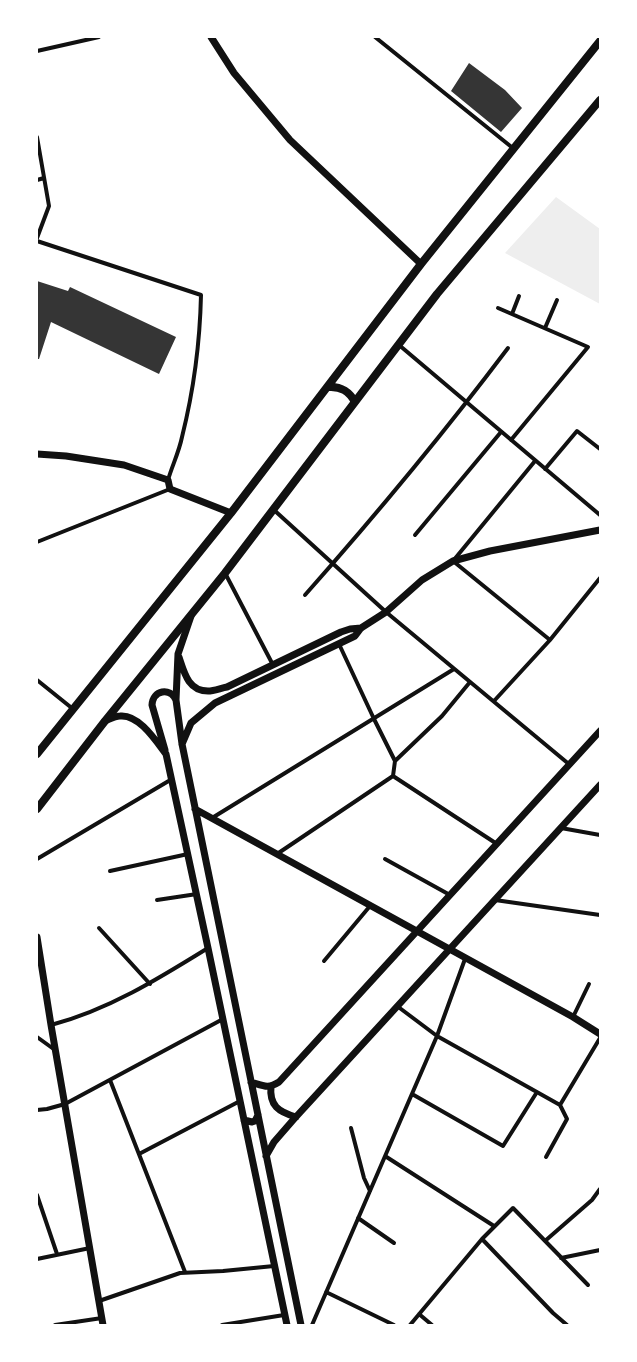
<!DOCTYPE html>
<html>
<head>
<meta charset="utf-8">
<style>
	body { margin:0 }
	#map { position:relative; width:637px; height:1362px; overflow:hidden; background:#fff; font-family:Karla,sans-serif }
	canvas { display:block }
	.frame { position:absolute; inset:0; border:38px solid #fff; pointer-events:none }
</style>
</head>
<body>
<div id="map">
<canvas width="637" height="1362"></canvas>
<div class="frame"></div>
</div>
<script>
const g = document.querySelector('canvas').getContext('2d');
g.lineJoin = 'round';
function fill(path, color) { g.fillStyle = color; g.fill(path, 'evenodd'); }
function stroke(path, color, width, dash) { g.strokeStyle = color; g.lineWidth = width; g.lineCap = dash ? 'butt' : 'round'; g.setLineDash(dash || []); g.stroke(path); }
fill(new Path2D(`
	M 556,197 L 600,229 L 600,304 L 505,253 Z`), '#eee');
fill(new Path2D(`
	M 469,63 L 505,90 L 522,108 L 501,132 L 451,91 Z
	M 37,281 L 68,291 L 70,287 L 176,337 L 159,374 L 51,322 L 39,359 L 37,359 Z`), '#353535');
stroke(new Path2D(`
	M 375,37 L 514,149
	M 37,51 L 99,37
	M 37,137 L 49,206 L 37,238
	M 37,180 L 44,178
	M 37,241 L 201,295 C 200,340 193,393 182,437 C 179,452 172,466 168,480
	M 498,308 L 588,347 L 511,440
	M 512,314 L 519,296
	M 545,328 L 557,300
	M 399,345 L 600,515
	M 535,461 L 453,561 L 550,640
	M 545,469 L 577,431 L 600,449
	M 274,510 L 386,612 L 570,765
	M 415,535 L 501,432
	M 37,542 L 170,489
	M 225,573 L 273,665
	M 305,595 C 375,516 444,433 508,348
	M 339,644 L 374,719 L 395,761
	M 37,680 L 73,709
	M 494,701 L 550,640 L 600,578
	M 393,776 L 497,844
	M 212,818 L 454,669
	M 561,828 L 600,835
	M 277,854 L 393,776 L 395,761 L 442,716 L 470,682
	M 37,859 L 172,779
	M 385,859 L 450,895
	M 110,871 L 188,854
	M 157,900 L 197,894
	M 495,900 L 600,915
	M 99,928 L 150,984
	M 324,961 L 370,906
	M 397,1006 L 437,1036 L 560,1105
	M 573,1017 L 589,984
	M 51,1025 C 108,1010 158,979 208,948
	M 37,1037 L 55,1050
	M 110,1080 L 185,1272
	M 412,1094 L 503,1146 L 537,1092
	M 37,1110 L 47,1109 L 65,1104 L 223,1019
	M 351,1128 L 364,1178 L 370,1191
	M 139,1154 L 240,1101
	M 385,1156 L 494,1226
	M 546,1157 L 567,1119 L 560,1105 L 600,1038
	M 37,1195 L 57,1254
	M 358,1218 L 394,1243
	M 482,1239 L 553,1313 L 567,1325
	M 545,1241 L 592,1200 L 600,1189
	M 561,1258 L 600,1250
	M 37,1259 L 90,1248
	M 326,1292 L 394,1325
	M 99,1301 L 180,1273 L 223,1271 L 274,1266
	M 419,1314 L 432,1325
	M 55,1325 L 102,1318
	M 222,1325 L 284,1315
	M 312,1325 L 437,1036 L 465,959
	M 410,1325 L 482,1239 L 513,1208 L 588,1285`), '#111', 4);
stroke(new Path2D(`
	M 211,37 L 234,73 L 290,140 L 421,264
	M 37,454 L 66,456 L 124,465 L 168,480 L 170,489 L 231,513
	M 191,616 L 178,654 L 176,700 L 182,744 L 301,1325
	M 179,657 C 184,672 188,691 208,691 C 214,691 221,688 227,687 L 341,632 L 350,629 L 361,628
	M 105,721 C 110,719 115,716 120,716 C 139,714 156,741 166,754 L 208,948 L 287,1325
	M 182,744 L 191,723 L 215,703 L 355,636 L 361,628 L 386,612 L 422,580 L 453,561 L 490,551 L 600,530
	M 165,750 L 152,705 C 153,690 170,687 176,700
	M 195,809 L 573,1017 L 600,1034
	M 37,937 L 51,1025 L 103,1325
	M 251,1082 C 264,1086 268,1089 279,1082 L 600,731
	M 271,1086 C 269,1106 279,1112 296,1117
	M 244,1120 L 252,1122 L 255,1121 L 258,1115
	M 266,1156 L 274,1142 L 294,1119 L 600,785`), '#111', 7);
stroke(new Path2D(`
	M 328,387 C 341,386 349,391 355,402
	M 37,754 L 231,513 L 421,264 L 600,41
	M 37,809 L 105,721 L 225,573 L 437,294 L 600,100`), '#111', 8);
</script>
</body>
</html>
